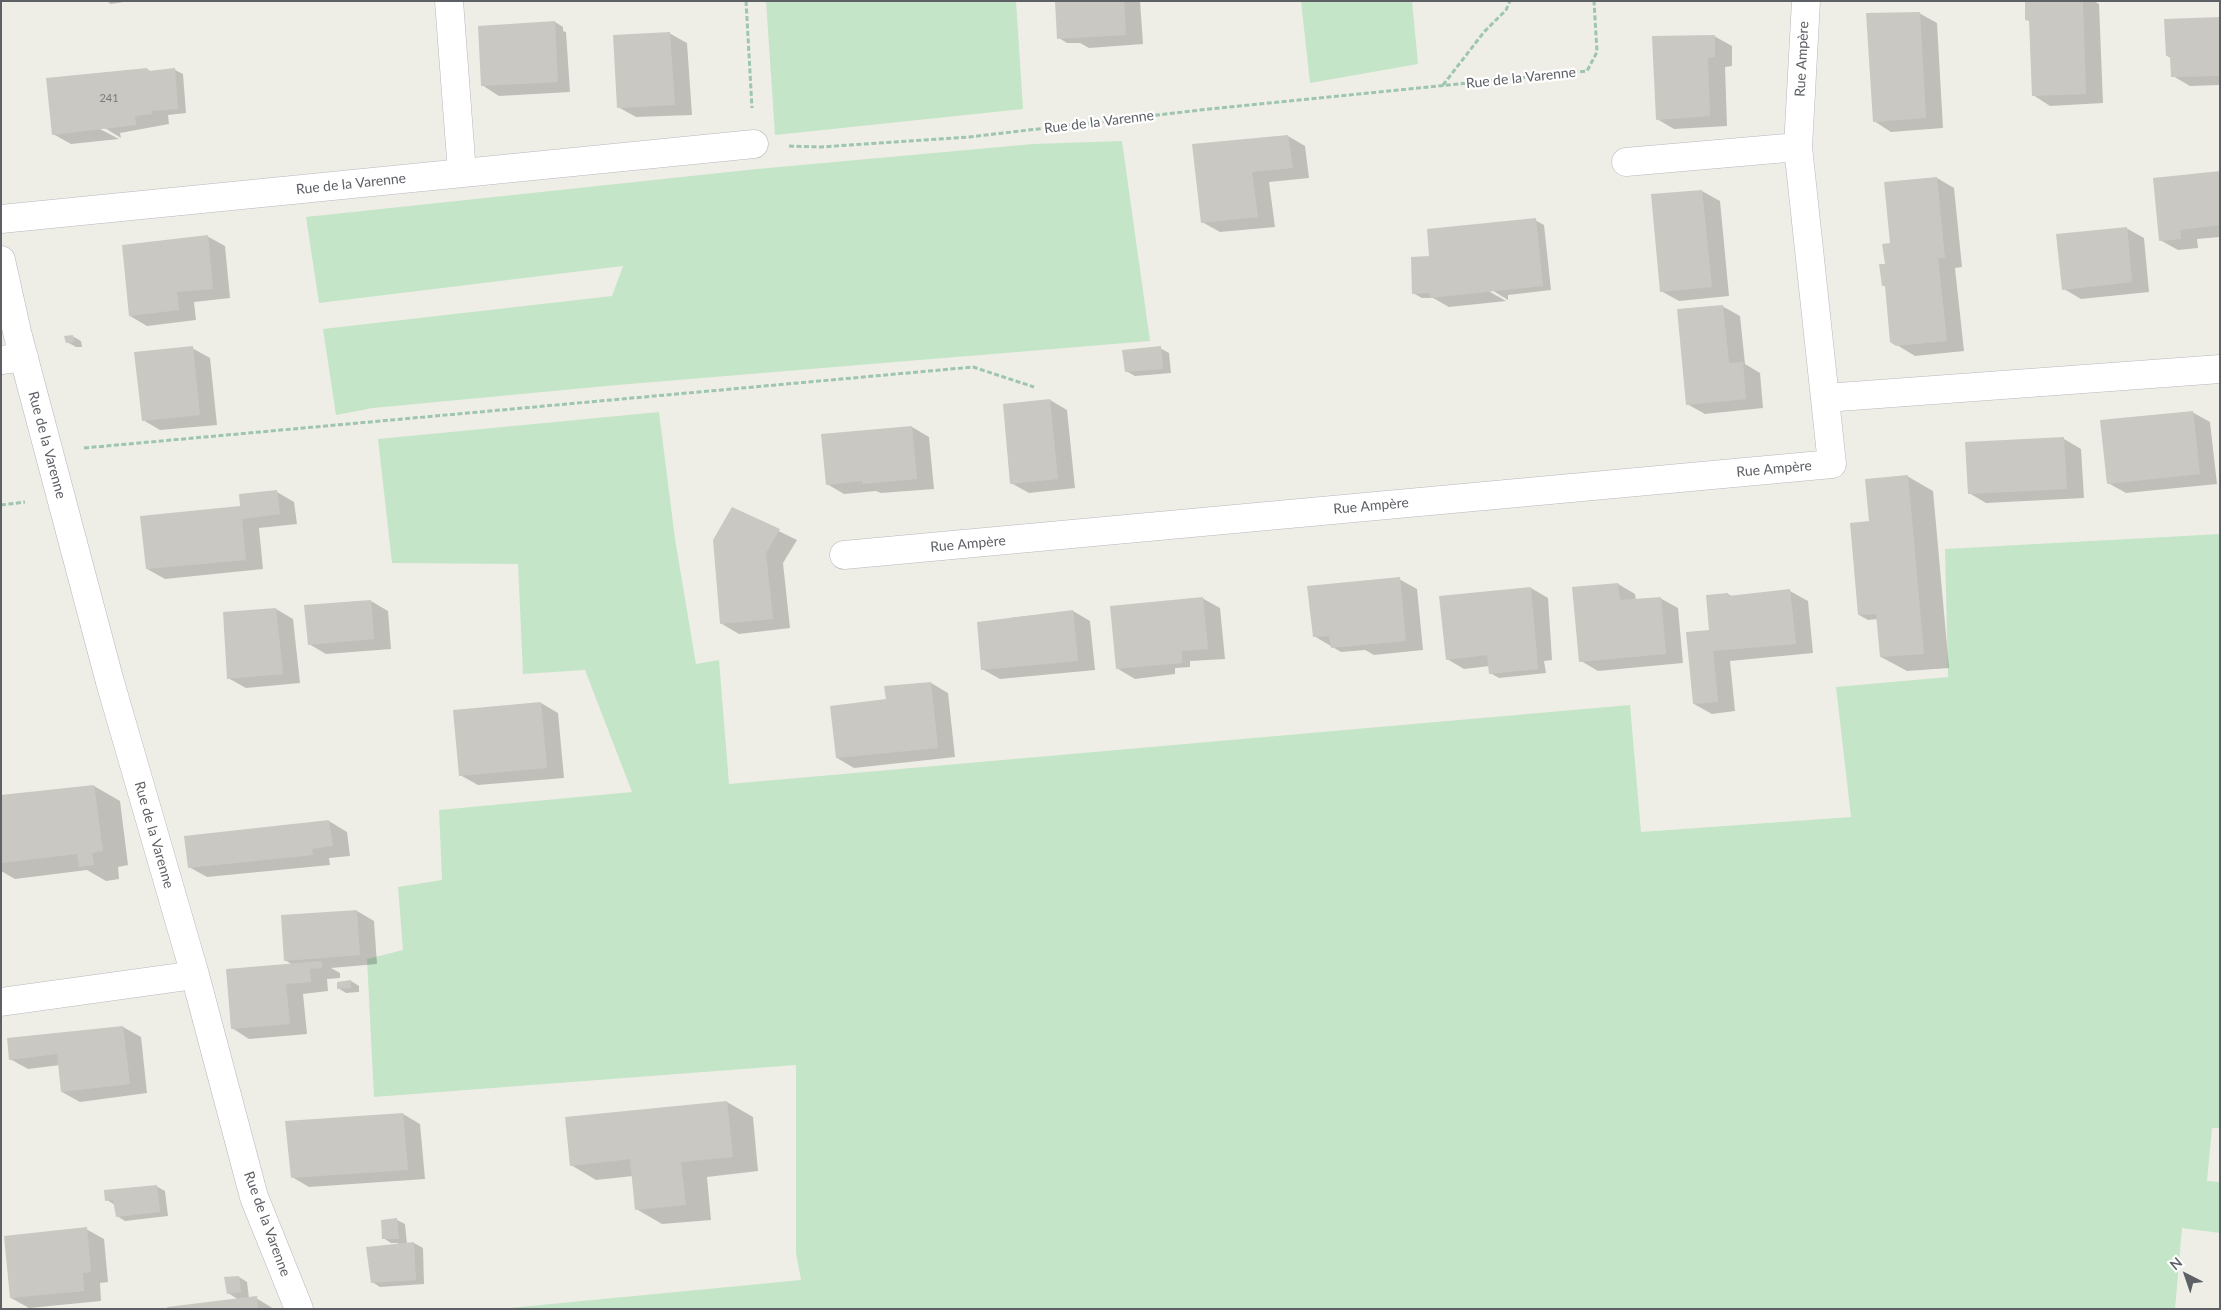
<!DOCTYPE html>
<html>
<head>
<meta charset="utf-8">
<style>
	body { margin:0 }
	#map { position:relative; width:2221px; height:1310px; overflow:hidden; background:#efeee6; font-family:Lato,sans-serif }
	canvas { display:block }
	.frame { position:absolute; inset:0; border:2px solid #5d6065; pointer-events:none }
	.north { position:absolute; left:2161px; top:1250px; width:50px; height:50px; -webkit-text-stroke:4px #fff; paint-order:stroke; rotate:319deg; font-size:14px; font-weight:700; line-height:20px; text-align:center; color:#5d6065 }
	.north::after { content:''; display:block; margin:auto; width:18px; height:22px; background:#5d6065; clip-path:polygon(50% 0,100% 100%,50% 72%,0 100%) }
</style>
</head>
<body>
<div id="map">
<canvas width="2221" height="1310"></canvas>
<div class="frame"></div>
<div class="north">N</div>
</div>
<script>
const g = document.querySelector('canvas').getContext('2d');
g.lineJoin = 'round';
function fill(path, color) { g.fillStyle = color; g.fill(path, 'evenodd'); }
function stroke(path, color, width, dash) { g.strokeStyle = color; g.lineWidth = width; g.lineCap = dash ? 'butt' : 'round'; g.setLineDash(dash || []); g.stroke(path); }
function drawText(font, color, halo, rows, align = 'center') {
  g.font = font + ' Lato,sans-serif'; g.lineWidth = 4.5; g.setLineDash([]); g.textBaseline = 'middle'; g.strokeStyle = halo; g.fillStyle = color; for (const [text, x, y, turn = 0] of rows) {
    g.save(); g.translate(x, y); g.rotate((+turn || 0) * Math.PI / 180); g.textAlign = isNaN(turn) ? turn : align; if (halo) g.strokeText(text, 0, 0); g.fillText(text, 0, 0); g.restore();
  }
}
fill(new Path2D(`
	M 766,1 L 1016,1 L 1023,109 L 775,135 Z
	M 1301,1 L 1412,1 L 1418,64 L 1310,83 Z
	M 1122,141 L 1150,341 L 617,385 L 373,408 L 336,415 L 323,329 L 612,296 L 623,266 L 319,303 L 306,217 L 757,169 L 1033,144 Z
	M 659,412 L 675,539 L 696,664 L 719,660 L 729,784 L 1630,705 L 1641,832 L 1851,817 L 1836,687 L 1948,677 L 1945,549 L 2220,534 L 2220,1128 L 2212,1128 L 2207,1181 L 2220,1182 L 2220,1233 L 2182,1228 L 2175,1309 L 499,1309 L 801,1280 L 796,1253 L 796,1065 L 374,1097 L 367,959 L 403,950 L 398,887 L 442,880 L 439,810 L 632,792 L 585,670 L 523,674 L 518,564 L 392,563 L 378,439 Z`), '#c4e5c8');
fill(new Path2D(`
	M 106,1 L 130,1 L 111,4 Z
	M 1056,1 L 1140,1 L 1143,44 L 1089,48 L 1080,43 L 1067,43 L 1059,38 Z
	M 1679,1 L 1718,1 L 1681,2 Z
	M 2026,1 L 2094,1 L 2099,4 L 2103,103 L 2050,106 L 2033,95 L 2030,21 Z
	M 1919,13 L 1937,23 L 1943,128 L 1891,132 L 1874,121 Z
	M 2220,19 L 2220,85 L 2190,86 L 2173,76 L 2171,58 L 2167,56 Z
	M 555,22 L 563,27 L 563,31 L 566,32 L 570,92 L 499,96 L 482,85 Z
	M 669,33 L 687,43 L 692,115 L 636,117 L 618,107 Z
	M 1714,36 L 1732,46 L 1732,66 L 1725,67 L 1727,126 L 1674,129 L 1657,119 Z
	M 147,69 L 152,72 L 175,70 L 183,74 L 186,113 L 168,115 L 169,124 L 120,133 L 121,138 L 100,125 L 98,128 L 119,139 L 71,144 L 53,134 Z
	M 1288,136 L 1305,146 L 1309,178 L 1269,182 L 1275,227 L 1220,232 L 1202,222 Z
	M 2220,172 L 2220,237 L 2197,239 L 2198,248 L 2178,250 L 2160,240 Z
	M 1937,178 L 1954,188 L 1962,267 L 1955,268 L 1964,351 L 1915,356 L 1897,345 L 1886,287 L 1883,285 L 1891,244 Z
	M 1702,191 L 1720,201 L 1729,296 L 1679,301 L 1661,291 L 1653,196 Z
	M 1535,220 L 1544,225 L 1551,290 L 1508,295 L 1508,300 L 1487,287 L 1485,289 L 1506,301 L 1449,307 L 1433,298 L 1422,298 L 1413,293 L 1430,258 Z
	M 2126,228 L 2144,238 L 2149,292 L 2081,299 L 2064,289 Z
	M 207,236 L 225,246 L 230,298 L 194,302 L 196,320 L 147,326 L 130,316 Z
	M 1722,306 L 1740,316 L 1745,364 L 1760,373 L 1763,408 L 1705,414 L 1687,404 Z
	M 72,336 L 81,341 L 82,347 L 76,347 L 67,342 Z
	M 192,348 L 210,358 L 217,425 L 160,430 L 143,420 Z
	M 1160,348 L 1169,353 L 1171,373 L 1135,376 L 1126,371 Z
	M 1050,400 L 1067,410 L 1075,488 L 1029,493 L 1011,483 Z
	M 2192,412 L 2210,422 L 2217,484 L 2126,493 L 2108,483 Z
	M 912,427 L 929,437 L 934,489 L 881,493 L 876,491 L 844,494 L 827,484 Z
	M 2064,439 L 2081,449 L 2084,498 L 1986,503 L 1969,493 Z
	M 1907,476 L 1933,491 L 1949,668 L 1907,671 L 1881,657 L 1878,619 L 1868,620 L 1859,615 L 1870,522 Z
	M 277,492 L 294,502 L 297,524 L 259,528 L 263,569 L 165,579 L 147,569 L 242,507 Z
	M 733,509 L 797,540 L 783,563 L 790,628 L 739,634 L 722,624 Z
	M 1399,579 L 1417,589 L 1423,650 L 1374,655 L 1365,650 L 1341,652 L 1314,636 Z
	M 1618,584 L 1635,594 L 1636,600 L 1660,598 L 1678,608 L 1683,663 L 1598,671 L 1581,661 Z
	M 1531,588 L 1548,598 L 1552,660 L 1544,661 L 1546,673 L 1499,678 L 1490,673 L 1490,666 L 1464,669 L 1447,659 Z
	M 1790,591 L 1808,601 L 1813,653 L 1730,661 L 1735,711 L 1712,714 L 1694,704 L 1710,631 L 1728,594 L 1733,597 Z
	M 1202,598 L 1220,608 L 1225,659 L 1190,661 L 1190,667 L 1175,668 L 1175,674 L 1135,679 L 1118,669 Z
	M 371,601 L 388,611 L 391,649 L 326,654 L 309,644 Z
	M 276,609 L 293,619 L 300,683 L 246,688 L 228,678 Z
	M 1073,611 L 1090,621 L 1095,670 L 1000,679 L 982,669 L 1009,618 Z
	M 931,683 L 948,693 L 955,757 L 854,768 L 837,758 L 887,700 Z
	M 541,703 L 558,713 L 564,778 L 478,785 L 460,775 Z
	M 94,786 L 120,801 L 128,865 L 118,867 L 119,879 L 106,881 L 87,870 L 15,879 L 1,871 L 1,796 Z
	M 329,821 L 347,832 L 350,856 L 329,858 L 330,865 L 207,877 L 189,867 Z
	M 357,911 L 374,921 L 377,964 L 331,968 L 340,973 L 340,978 L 327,979 L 328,991 L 303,994 L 307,1034 L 249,1039 L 232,1028 L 293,965 L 285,960 Z
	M 351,981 L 359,986 L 359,992 L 346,993 L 338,988 Z
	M 123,1027 L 141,1037 L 147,1093 L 80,1102 L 62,1092 L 60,1065 L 28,1069 L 10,1059 L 8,1040 Z
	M 727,1102 L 753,1117 L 758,1171 L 707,1177 L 711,1220 L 662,1224 L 636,1209 L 633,1176 L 596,1180 L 571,1165 Z
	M 403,1114 L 420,1124 L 425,1179 L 309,1187 L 292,1177 Z
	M 156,1186 L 165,1191 L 168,1216 L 125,1221 L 117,1216 L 115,1205 L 107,1200 Z
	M 397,1220 L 405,1224 L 407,1244 L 414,1243 L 423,1248 L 424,1284 L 380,1287 L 372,1282 L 398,1245 L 398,1243 L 391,1243 L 383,1238 Z
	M 86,1229 L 104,1239 L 108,1282 L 100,1283 L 101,1301 L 29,1308 L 11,1298 Z
	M 239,1277 L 247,1282 L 249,1298 L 256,1298 L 274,1309 L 169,1309 L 239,1300 L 228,1293 Z`), '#0003');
fill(new Path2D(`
	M 1055,1 L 1124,1 L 1126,35 L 1057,39 Z
	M 2025,1 L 2083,1 L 2086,94 L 2032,96 L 2029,21 L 2025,20 Z
	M 1920,12 L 1926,118 L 1873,122 L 1866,13 Z
	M 2220,17 L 2220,76 L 2171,77 L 2170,56 L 2166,56 L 2164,19 Z
	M 555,21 L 558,82 L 481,86 L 478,26 Z
	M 670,32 L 675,105 L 617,108 L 613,35 Z
	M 1715,35 L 1715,57 L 1708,58 L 1710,116 L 1656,120 L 1652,36 Z
	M 147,68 L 148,71 L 175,68 L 178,109 L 152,111 L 152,114 L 135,116 L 136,125 L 52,135 L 46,78 Z
	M 1288,135 L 1293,168 L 1252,172 L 1258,217 L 1201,223 L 1192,144 Z
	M 2220,171 L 2220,225 L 2180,230 L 2181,239 L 2159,241 L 2153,178 Z
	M 1937,177 L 1945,258 L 1938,258 L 1947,341 L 1896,346 L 1890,342 L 1885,286 L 1882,286 L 1879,264 L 1885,264 L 1882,244 L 1890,243 L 1884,182 Z
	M 1702,190 L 1712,287 L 1660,292 L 1651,194 Z
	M 1536,218 L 1543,286 L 1430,298 L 1430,293 L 1412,294 L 1411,257 L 1429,256 L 1427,229 Z
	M 2127,227 L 2132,282 L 2062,290 L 2056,234 Z
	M 208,235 L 213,289 L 177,292 L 179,310 L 129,316 L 122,245 Z
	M 1723,305 L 1729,363 L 1743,362 L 1746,399 L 1686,405 L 1677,309 Z
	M 73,335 L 74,342 L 66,343 L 64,336 Z
	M 193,346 L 200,415 L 142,421 L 134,352 Z
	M 1161,346 L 1163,369 L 1125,372 L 1122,350 Z
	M 1050,399 L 1058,479 L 1010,484 L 1003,404 Z
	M 2193,411 L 2200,474 L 2107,484 L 2100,420 Z
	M 912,426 L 917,479 L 863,484 L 862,481 L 826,485 L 821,434 Z
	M 2064,437 L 2067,489 L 1968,494 L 1965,442 Z
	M 1908,475 L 1924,654 L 1880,657 L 1876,614 L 1858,615 L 1850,523 L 1869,521 L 1865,479 Z
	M 277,490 L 280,514 L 242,519 L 246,560 L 146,569 L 140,516 L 240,506 L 239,494 Z
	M 732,507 L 780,529 L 766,553 L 773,619 L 720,624 L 713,540 Z
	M 1400,577 L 1406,641 L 1331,648 L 1329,636 L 1313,637 L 1307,586 Z
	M 1618,583 L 1620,600 L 1661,597 L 1666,654 L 1579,662 L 1572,587 Z
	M 1531,587 L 1538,669 L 1489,674 L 1487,655 L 1446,660 L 1439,596 Z
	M 1790,589 L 1796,644 L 1713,651 L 1718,702 L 1693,704 L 1686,632 L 1709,630 L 1706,595 L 1728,593 L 1728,596 Z
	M 1203,597 L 1208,649 L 1182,651 L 1182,663 L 1116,669 L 1110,606 Z
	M 371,600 L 374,639 L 308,645 L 304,605 Z
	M 276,608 L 283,674 L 227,679 L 223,612 Z
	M 1073,610 L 1078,661 L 981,670 L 977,622 Z
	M 931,682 L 938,748 L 836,758 L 830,706 L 886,699 L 884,686 Z
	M 541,702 L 547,768 L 459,776 L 453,710 Z
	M 94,785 L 103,851 L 92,853 L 94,865 L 79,867 L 77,854 L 1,863 L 1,795 Z
	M 329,820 L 333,846 L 312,849 L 313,855 L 188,868 L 184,836 Z
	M 357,910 L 360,955 L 284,961 L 281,915 Z
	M 322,961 L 322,968 L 310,969 L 311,982 L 286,984 L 290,1024 L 231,1029 L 226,969 Z
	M 351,980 L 351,988 L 337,989 L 337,982 Z
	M 123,1026 L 130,1084 L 61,1092 L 57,1054 L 9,1060 L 7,1038 Z
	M 727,1101 L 733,1157 L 681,1162 L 686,1205 L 635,1210 L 630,1159 L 570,1166 L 565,1117 Z
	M 403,1113 L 408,1170 L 291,1178 L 285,1121 Z
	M 157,1185 L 160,1212 L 116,1217 L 113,1200 L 105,1201 L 104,1190 Z
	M 397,1218 L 399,1239 L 382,1239 L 381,1220 Z
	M 87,1227 L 91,1272 L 83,1273 L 84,1291 L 10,1298 L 4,1236 Z
	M 414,1242 L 416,1280 L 371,1283 L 366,1247 Z
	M 239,1276 L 241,1292 L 227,1294 L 224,1277 Z
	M 257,1296 L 258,1309 L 168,1309 L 167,1307 Z`), '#cac8c2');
const minor = new Path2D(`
	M 449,1 L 462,173
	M 1626,162 L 1798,147
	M 1,219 L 754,144
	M 1,260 L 17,332 L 110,682 L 195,975 L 254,1197 L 299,1309
	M 1,360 L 24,357
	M 1825,398 L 2220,369
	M 844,555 L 1832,464 L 1798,147 L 1806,1
	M 1,1002 L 195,975`);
stroke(minor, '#b6b7bc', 29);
stroke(new Path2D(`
	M 746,1 L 752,108
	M 1443,85 L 1484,32 L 1506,10 L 1510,1
	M 789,146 L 821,147 L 969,137 L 1209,109 L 1587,71 L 1597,52 L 1594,1
	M 84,448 L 973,367 L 1034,387
	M 1,505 L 25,502`), '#9ec5ae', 3, [5, 2.5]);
stroke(minor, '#fff', 28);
drawText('11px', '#787a7c', null, [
	["241",109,98]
]);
drawText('14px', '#5d6065', '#fff', [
	["Rue Ampère",1802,59,-87],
	["Rue de la Varenne",1521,78,-6],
	["Rue de la Varenne",1099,122,-7],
	["Rue de la Varenne",351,184,-6],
	["Rue de la Varenne",47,445,75],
	["Rue Ampère",1774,469,-5],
	["Rue Ampère",1371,506,-5],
	["Rue Ampère",968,544,-5],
	["Rue de la Varenne",154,835,74],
	["Rue de la Varenne",267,1224,70]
]);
</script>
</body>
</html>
